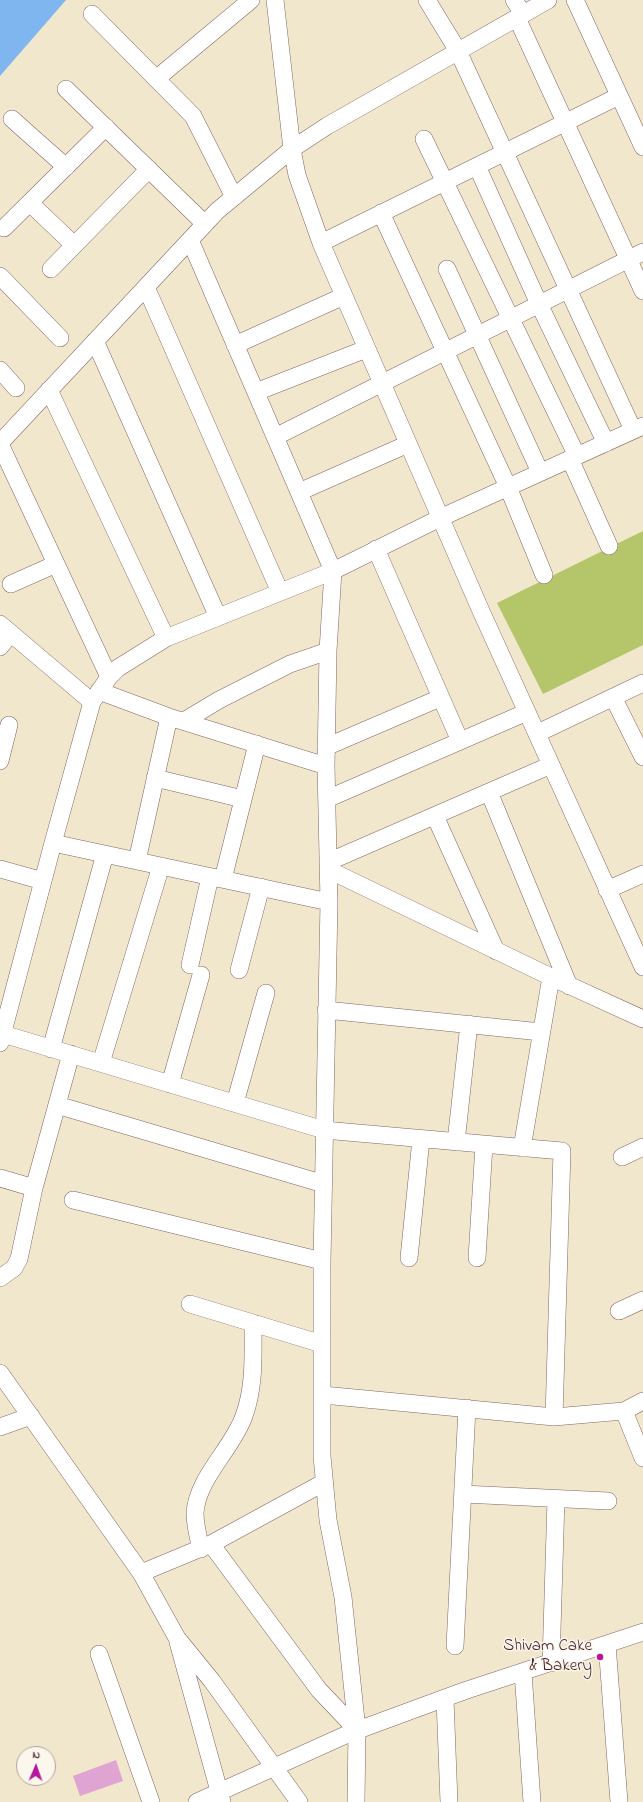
<!DOCTYPE html>
<html>
<head>
<meta charset="utf-8">
<style>
	body { margin:0 }
	#map { position:relative; width:643px; height:1802px; overflow:hidden; background:#f1e7cc; font-family:"Indie Flower",sans-serif }
	canvas { display:block }
	.north { position:absolute; left:16px; top:1746px; width:40px; height:40px; box-sizing:border-box; background:#fbf7ec; border:1px solid #b4a19f; border-radius:50%; rotate:2deg; font-size:11px; font-weight:700; line-height:16px; text-align:center; color:#4a1f2b }
	.north::after { content:''; display:block; margin:auto; width:14px; height:18px; background:#b5179e; clip-path:polygon(50% 0,100% 100%,50% 72%,0 100%) }
</style>
</head>
<body>
<div id="map">
<canvas width="643" height="1802"></canvas>
<div class="north">N</div>
</div>
<script>
const g = document.querySelector('canvas').getContext('2d');
g.lineJoin = 'round';
function fill(path, color) { g.fillStyle = color; g.fill(path, 'evenodd'); }
function stroke(path, color, width, dash) { g.strokeStyle = color; g.lineWidth = width; g.lineCap = dash ? 'butt' : 'round'; g.setLineDash(dash || []); g.stroke(path); }
function drawText(font, color, halo, rows, align = 'center') {
  g.font = font + ' "Indie Flower",sans-serif'; g.lineWidth = 3; g.setLineDash([]); g.textBaseline = 'middle'; g.strokeStyle = halo; g.fillStyle = color; for (const [text, x, y, turn = 0] of rows) {
    g.save(); g.translate(x, y); g.rotate((+turn || 0) * Math.PI / 180); g.textAlign = isNaN(turn) ? turn : align; if (halo) g.strokeText(text, 0, 0); g.fillText(text, 0, 0); g.restore();
  }
}
fill(new Path2D(`
	M 643,531 L 643,645 L 543,694 L 497,603 Z`), '#b4c669');
fill(new Path2D(`
	M 0,0 L 66,0 L 0,76 Z`), '#80b6ef');
fill(new Path2D(`
	M 116,1760 L 123,1781 L 80,1796 L 73,1776 Z`), '#e0a4d2');
const minor = new Path2D(`
	M 275,0 L 292,149 L 297,175 L 321,243 L 481,611 L 643,967
	M 427,0 L 458,51 L 633,430
	M 514,0 L 523,14
	M 575,0 L 643,147
	M 92,14 L 193,116 L 234,197
	M 517,18 L 643,291
	M 156,79 L 251,0
	M 66,89 L 205,224
	M 12,119 L 66,167
	M 424,139 L 577,456
	M 477,166 L 539,304 L 606,443
	M 30,203 L 74,245
	M 381,213 L 508,487 L 544,575
	M 4,228 L 106,127
	M 190,240 L 333,571 L 328,651 L 326,766 L 329,902 L 322,1261 L 322,1456 L 328,1520 L 343,1597 L 357,1730 L 356,1802
	M 321,243 L 619,96
	M 51,269 L 149,169
	M 447,269 L 540,472
	M 0,276 L 60,338
	M 146,287 L 280,592
	M 95,341 L 218,617
	M 235,345 L 344,296
	M 0,370 L 16,388
	M 49,390 L 166,638
	M 256,392 L 366,349
	M 275,437 L 643,252
	M 0,443 L 217,211 L 292,149 L 327,126 L 548,0
	M 0,444 L 109,677
	M 570,459 L 609,546
	M 299,492 L 408,444
	M 376,549 L 460,741
	M 11,584 L 56,564
	M 0,624 L 92,702
	M 0,647 L 11,633
	M 99,691 L 169,717 L 326,766
	M 613,697 L 643,757
	M 184,721 L 219,700 L 290,664 L 328,651
	M 538,733 L 643,683
	M 326,747 L 440,698
	M 0,761 L 9,725
	M 155,778 L 243,799
	M 489,792 L 569,986
	M 327,799 L 527,712
	M 435,816 L 496,951
	M 53,843 L 329,902
	M 137,861 L 169,717
	M 328,862 L 551,765
	M 0,869 L 43,881
	M 329,870 L 551,977 L 643,1019
	M 223,879 L 257,744
	M 607,890 L 643,874
	M 190,965 L 210,877
	M 239,970 L 261,887
	M 326,1010 L 541,1032
	M 3,1034 L 324,1130 L 562,1151 L 554,1417
	M 0,1043 L 53,843 L 92,702 L 109,677 L 118,668 L 166,638 L 333,571 L 440,518 L 643,426
	M 51,1049 L 105,854
	M 101,1063 L 161,866
	M 170,1084 L 201,975
	M 235,1103 L 266,993
	M 57,1105 L 324,1184
	M 456,1142 L 469,1024
	M 522,1148 L 551,977
	M 622,1157 L 643,1147
	M 0,1178 L 34,1188
	M 73,1200 L 322,1261
	M 409,1258 L 421,1139
	M 477,1258 L 484,1145
	M 0,1278 L 14,1268 L 19,1259 L 34,1188 L 71,1054
	M 190,1304 L 322,1344
	M 619,1311 L 643,1300
	M 0,1373 L 141,1573 L 177,1638 L 212,1681 L 299,1802
	M 323,1395 L 554,1417 L 624,1411 L 643,1401
	M 624,1411 L 643,1458
	M 0,1427 L 31,1416
	M 463,1494 L 608,1501
	M 211,1544 L 319,1690 L 357,1730
	M 201,1549 C 198,1537 195,1525 195,1513 C 197,1478 233,1448 244,1416 C 255,1386 253,1354 253,1323
	M 141,1573 L 211,1544 L 323,1483
	M 178,1642 L 222,1802
	M 607,1644 L 619,1802
	M 455,1646 L 467,1408
	M 99,1654 L 151,1802
	M 551,1663 L 556,1499
	M 523,1672 L 532,1802
	M 445,1699 L 449,1802
	M 197,1802 L 350,1733 L 464,1691 L 643,1632`);
stroke(minor, '#846563', 18);
stroke(minor, '#fff', 17);
for (const [x, y, r, color] of [
	[600,1657,4,"#b5179e"]
]) { const dot = new Path2D(); dot.arc(x, y, r, 0, 2 * Math.PI); g.fillStyle = color; g.fill(dot); stroke(dot, '#fbf7ec', 1.5); }
drawText('17px', '#4a1f2b', '#fbf7ec', [
	["Shivam Cake",592,1647],
	["& Bakery",592,1667]
], 'right');
</script>
</body>
</html>
